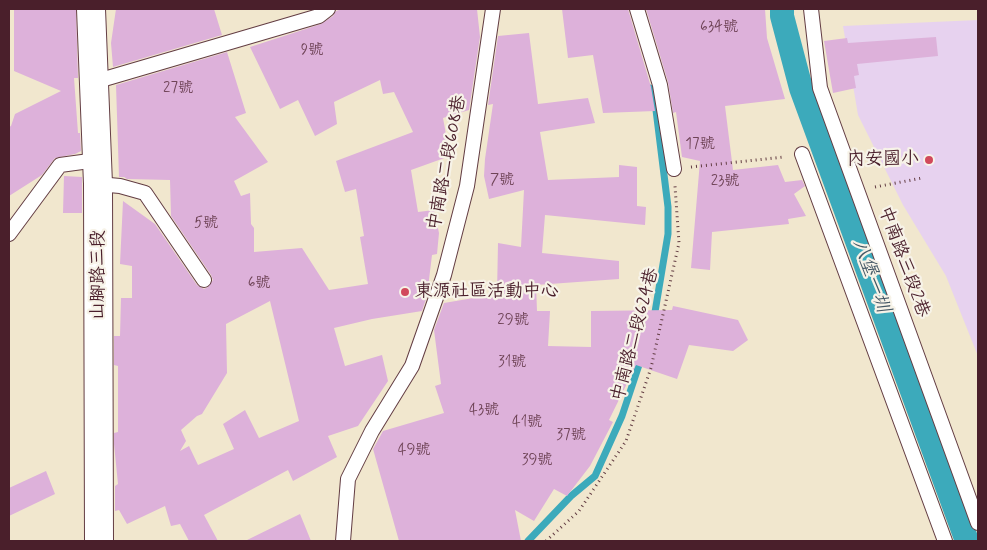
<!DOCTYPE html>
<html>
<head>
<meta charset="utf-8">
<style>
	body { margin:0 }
	#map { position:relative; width:987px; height:550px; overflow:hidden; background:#f1e7ce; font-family:Mynerve,sans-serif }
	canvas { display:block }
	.frame { position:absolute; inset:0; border:10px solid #4a1f2b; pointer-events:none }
</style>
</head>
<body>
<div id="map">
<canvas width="987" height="550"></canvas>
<div class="frame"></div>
</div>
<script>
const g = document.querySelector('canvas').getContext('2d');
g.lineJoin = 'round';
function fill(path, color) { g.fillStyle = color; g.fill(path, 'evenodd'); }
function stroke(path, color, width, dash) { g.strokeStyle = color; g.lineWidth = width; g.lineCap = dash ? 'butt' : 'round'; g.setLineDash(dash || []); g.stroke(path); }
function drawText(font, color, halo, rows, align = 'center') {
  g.font = font + ' Mynerve,"LXGW WenKai TC",sans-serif'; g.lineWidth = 4.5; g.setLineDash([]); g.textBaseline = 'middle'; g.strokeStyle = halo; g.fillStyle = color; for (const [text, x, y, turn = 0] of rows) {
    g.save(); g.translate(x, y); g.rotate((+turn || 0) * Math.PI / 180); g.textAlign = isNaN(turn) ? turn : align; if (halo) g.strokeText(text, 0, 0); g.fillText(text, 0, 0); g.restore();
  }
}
fill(new Path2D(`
	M 978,20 L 978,356 L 946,276 L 903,205 L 858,115 L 843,26 Z`), '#e7d2ef');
stroke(new Path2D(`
	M 650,88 L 656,110 L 668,207 L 668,234 L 654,318
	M 528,541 L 571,496 L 595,476 L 622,416 L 641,359`), '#3caabb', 7);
stroke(new Path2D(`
	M 782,9 L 782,16 L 801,88 L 967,541`), '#3caabb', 24);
fill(new Path2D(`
	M 14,9 L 76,9 L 78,78 L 74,78 L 78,133 L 80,133 L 81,151 L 75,154 L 55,158 L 42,175 L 9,196 L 9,127 L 11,126 L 15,114 L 61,91 L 14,71 Z
	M 116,9 L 214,9 L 222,35 L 113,67 L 111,43 Z
	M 342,9 L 477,9 L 480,37 L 469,110 L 443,118 L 450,156 L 411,170 L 418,212 L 434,210 L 439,233 L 437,254 L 432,255 L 427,296 L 422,311 L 372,319 L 334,328 L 345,366 L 382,355 L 388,381 L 358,426 L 328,436 L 337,457 L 293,481 L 288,470 L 204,515 L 218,541 L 189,541 L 180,524 L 171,526 L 165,506 L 127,524 L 119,510 L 115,511 L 115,486 L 118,484 L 114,444 L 114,433 L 118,432 L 118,366 L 114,365 L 114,336 L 120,336 L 121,298 L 132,298 L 132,266 L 120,264 L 123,201 L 155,224 L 197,285 L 204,289 L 208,287 L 213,280 L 211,275 L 171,216 L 170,180 L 127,179 L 124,177 L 119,177 L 116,85 L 227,52 L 246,113 L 235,117 L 268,162 L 234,181 L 241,196 L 250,193 L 251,224 L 254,228 L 254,252 L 302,248 L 329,290 L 368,284 L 360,237 L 364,236 L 356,189 L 345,192 L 336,161 L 413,132 L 394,92 L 383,94 L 380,80 L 334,102 L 337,124 L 315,136 L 298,100 L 280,109 L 250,47 L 321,24 L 333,16 L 336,11 ZM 270,301 L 299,421 L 259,438 L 245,410 L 223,424 L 234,449 L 198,465 L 189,446 L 180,451 L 186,441 L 181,430 L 197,416 L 202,414 L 227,373 L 226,324 Z
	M 562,9 L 628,9 L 651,87 L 655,111 L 603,113 L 593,55 L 568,58 Z
	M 646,9 L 765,9 L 767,38 L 785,99 L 725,106 L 733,170 L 778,165 L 785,182 L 802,180 L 805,186 L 794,194 L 806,216 L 788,219 L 789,224 L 712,232 L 710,270 L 691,268 L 700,161 L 682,157 L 676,112 L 673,113 L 668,82 Z
	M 529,33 L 538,104 L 588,98 L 595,123 L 540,132 L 548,180 L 619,177 L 619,165 L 637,167 L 637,206 L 646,207 L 645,225 L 545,215 L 542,253 L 619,261 L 619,279 L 536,285 L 537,311 L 550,311 L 548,346 L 591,347 L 591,311 L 672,310 L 673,306 L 738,320 L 748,340 L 733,351 L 689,345 L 677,379 L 636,365 L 609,420 L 613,422 L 590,466 L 567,496 L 554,489 L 534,521 L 515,510 L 521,541 L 399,541 L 373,449 L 383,431 L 444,413 L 435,386 L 441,384 L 434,330 L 444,303 L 497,294 L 498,243 L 521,247 L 524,190 L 489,199 L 484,176 L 485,159 L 493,104 L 488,105 L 498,36 Z
	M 936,37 L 938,56 L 857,64 L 859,75 L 854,76 L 856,88 L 833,93 L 824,41 L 847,38 L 848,43 Z
	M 64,176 L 82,177 L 82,213 L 63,213 Z
	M 46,471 L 55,494 L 9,516 L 9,488 Z
	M 300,514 L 311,541 L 245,541 Z`), '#ddb1da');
const lane = new Path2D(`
	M 637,9 L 660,85 L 674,169
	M 811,9 L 820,88 L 978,523
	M 94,82 L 319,16 L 328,9
	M 802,154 L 945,541
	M 98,184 L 120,186 L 145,193 L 204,280
	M 9,234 L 60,165 L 97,160
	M 343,541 L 348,479 L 372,431 L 412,366 L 444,275 L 467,186 L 493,9`);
const secondary = new Path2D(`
	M 91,9 L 98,184 L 99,541`);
stroke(lane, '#633d43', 16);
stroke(secondary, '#633d43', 30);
stroke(new Path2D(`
	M 691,167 L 784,157
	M 875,187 L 922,178
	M 546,541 L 579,511 L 626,441 L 651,368 L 679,243 L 675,186`), '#633d43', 3, [1, 4]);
stroke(lane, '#fff', 14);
stroke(secondary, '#fff', 28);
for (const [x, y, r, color] of [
	[929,160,5,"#d1495b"],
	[405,292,5,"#d1495b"]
]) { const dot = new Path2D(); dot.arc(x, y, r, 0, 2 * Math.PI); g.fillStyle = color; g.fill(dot); stroke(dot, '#f7f3e8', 2); }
drawText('15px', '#6f4457', null, [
	["634號",719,28],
	["9號",312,51],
	["27號",178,89],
	["17號",700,145],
	["7號",502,181],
	["23號",725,182],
	["5號",206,224],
	["6號",259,284],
	["29號",513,321],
	["31號",512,363],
	["43號",484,411],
	["41號",527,423],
	["37號",571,436],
	["49號",414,451],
	["39號",537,461]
]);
drawText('18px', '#4a1f2b', '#f7f3e8', [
	["內安國小",919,160],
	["東源社區活動中心",415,292,"left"]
], 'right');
drawText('18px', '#4a1f2b', '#f7f3e8', [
	["中南路二段608巷",448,163,-79],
	["中南路三段2巷",903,262,70],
	["山腳路三段",99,275,-90],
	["中南路二段624巷",636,335,-75]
]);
drawText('italic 19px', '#445765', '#f7f3e8', [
	["八堡一圳",870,276,70]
]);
</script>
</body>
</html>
